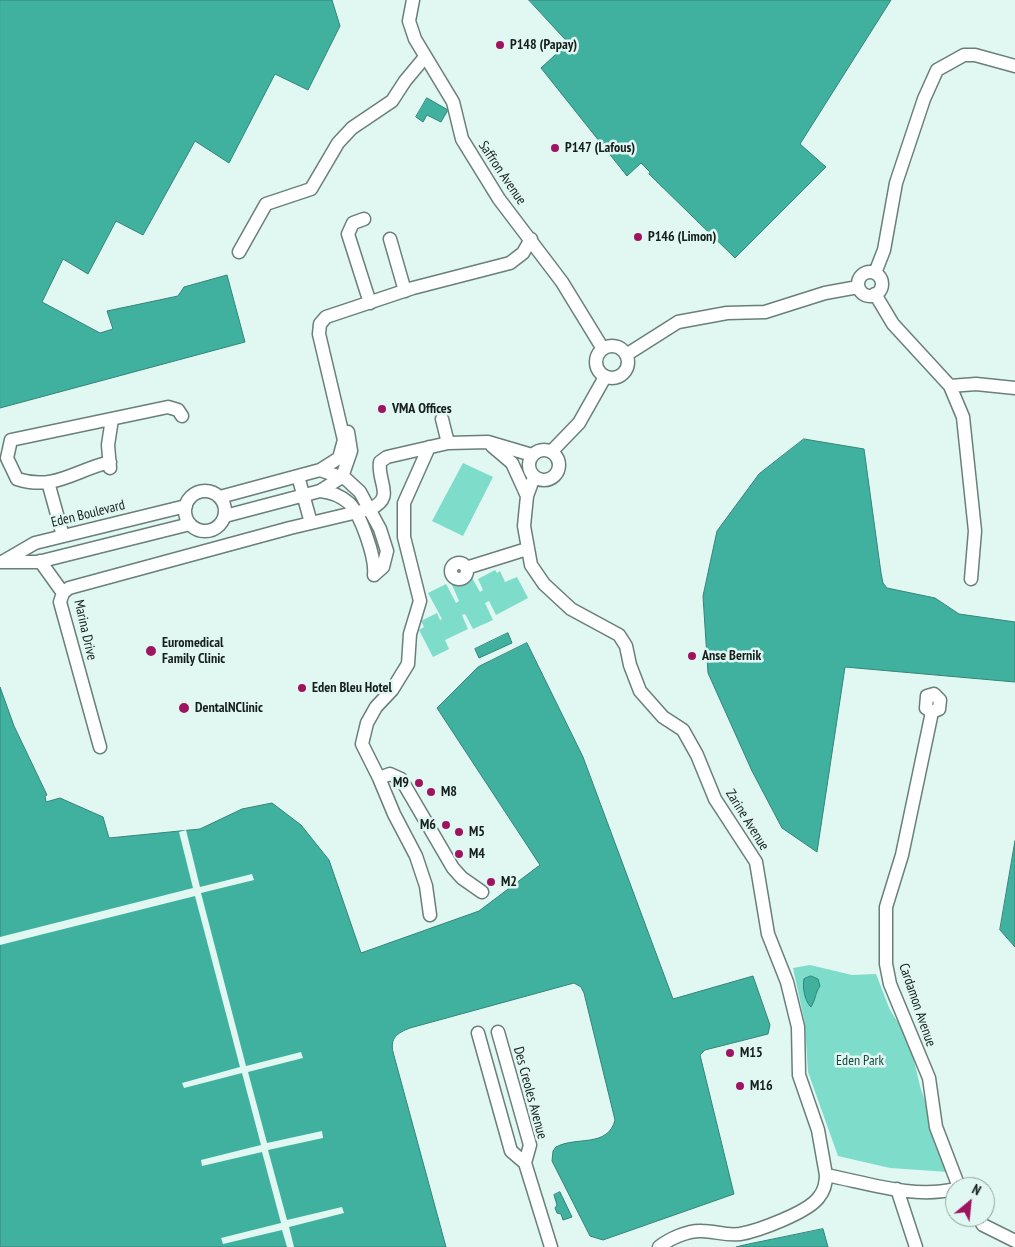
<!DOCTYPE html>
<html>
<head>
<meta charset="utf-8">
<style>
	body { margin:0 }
	#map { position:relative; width:1015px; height:1247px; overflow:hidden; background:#e0f7f2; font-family:"PT Sans Narrow",sans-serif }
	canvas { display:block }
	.north { position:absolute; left:945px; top:1177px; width:50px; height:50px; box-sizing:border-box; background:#e0f7f2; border:1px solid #8fa19d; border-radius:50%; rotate:28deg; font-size:14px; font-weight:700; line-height:20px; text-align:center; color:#161f1d }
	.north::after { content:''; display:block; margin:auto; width:18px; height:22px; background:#9f1460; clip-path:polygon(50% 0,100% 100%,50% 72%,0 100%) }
</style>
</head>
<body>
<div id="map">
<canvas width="1015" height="1247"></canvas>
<div class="north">N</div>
</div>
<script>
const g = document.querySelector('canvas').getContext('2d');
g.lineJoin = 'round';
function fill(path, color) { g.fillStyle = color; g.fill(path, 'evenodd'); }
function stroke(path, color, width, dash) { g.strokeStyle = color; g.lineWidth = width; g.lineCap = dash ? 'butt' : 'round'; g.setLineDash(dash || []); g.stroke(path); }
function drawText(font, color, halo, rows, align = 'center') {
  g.font = font + ' "PT Sans Narrow",sans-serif'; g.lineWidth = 5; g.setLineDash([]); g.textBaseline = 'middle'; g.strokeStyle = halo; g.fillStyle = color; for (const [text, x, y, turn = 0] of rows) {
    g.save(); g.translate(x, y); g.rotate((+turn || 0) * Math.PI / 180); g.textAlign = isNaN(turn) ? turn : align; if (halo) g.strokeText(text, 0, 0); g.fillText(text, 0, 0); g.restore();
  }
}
fill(new Path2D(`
	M 463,463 L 493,477 L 463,536 L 432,521 Z
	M 495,570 L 497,573 L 500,571 L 505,582 L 517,577 L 528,598 L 496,615 L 489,601 L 485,603 L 493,620 L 473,629 L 465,614 L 462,615 L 468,629 L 445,640 L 449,649 L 433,657 L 419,630 L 424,627 L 421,621 L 437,613 L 440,620 L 442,619 L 428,593 L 446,584 L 456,603 L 459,601 L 452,585 L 471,576 L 480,592 L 483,590 L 478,579 Z
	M 810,965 L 852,975 L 876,974 L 890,1010 L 909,1039 L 920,1086 L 948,1172 L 890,1168 L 838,1156 L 808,1072 L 805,1024 L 793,968 Z`), '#7edcca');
const water = new Path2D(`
	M 0,0 L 332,0 L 340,26 L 308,90 L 275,74 L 229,163 L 195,141 L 143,235 L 116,221 L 88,274 L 63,259 L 42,302 L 100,333 L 113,329 L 107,311 L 178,296 L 184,287 L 227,275 L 245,342 L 0,408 Z
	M 529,0 L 891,0 L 800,144 L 826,167 L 735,258 L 649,174 L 650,172 L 641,163 L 627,176 L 541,68 L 568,43 Z
	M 427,98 L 448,110 L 441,122 L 427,115 L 423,122 L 416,117 Z
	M 804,439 L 864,449 L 881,573 L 883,583 L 887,588 L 935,598 L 959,614 L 1015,622 L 1015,682 L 845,667 L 817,852 L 782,828 L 752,771 L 708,673 L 703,596 L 717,531 L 759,474 Z
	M 508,633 L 512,643 L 479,658 L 475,649 Z
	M 527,643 L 583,757 L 673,999 L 753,976 L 770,1025 L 768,1034 L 705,1050 L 700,1055 L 734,1194 L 603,1240 L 590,1236 L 552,1161 L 553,1151 L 556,1147 C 576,1136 608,1148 615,1120 L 584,993 L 581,987 L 574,983 L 410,1028 C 397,1033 390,1038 393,1052 L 446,1247 L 0,1247 L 0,687 L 14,726 L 47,795 L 45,796 L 46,802 L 60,798 L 103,817 L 109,838 L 200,829 L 242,809 L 272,803 L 301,825 L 329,860 L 361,953 L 479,911 L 540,865 L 437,708 L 478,667 Z
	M 1015,841 L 1015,947 L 1000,930 Z
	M 811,976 L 818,979 L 820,986 C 815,993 816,999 811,1007 C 805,1002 802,987 804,979 Z
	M 560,1192 L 572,1217 L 563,1220 L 561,1214 L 557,1213 L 555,1208 L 557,1205 L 554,1195 Z
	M 823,1229 L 828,1247 L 736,1247 L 744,1245 Z`);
fill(water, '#40b19f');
stroke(water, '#338578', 1);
fill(new Path2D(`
	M 186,830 L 200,887 L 252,874 L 254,880 L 201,893 L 246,1066 L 301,1052 L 303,1058 L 248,1072 L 267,1143 L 322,1131 L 323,1138 L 268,1150 L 287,1220 L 342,1207 L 344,1213 L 289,1227 L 294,1247 L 287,1247 L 282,1230 L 223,1244 L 221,1238 L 281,1223 L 262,1152 L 202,1166 L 201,1160 L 261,1145 L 242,1073 L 184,1088 L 182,1083 L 240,1067 L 195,896 L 0,945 L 0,937 L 193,888 L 179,832 Z`), '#e0f7f2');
const minor = new Path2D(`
	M 413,0 L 409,21 L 415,39 L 453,102 L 462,139 L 499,199 L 562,282 L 603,349
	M 364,219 L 353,223 L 348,234 L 370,303
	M 390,239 L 405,291
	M 239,252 L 266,204 L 311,189 L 338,143 L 352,128 L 392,101 L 405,81 L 425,57
	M858 284a12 12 0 1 1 24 0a12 12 0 1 1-24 0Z
	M 875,273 L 884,250 L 896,183 L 924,99 L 937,70 L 964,55 L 975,55 L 1015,66
	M 875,294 L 893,324 L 950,386 L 963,417 L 975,531 L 971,579
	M596 362a16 16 0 1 1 32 0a16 16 0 1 1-32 0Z
	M 626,355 L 678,322 L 727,313 L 765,312 L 825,293 L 858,287
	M 950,386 L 976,384 L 1015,388
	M 442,419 L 448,443
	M 492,446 L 512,463 L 527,496
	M 429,447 L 404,503 L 404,537 L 420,601 L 410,634 L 408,664 L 392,690 L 376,707 L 367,723 L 362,744 L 379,778 L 394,814 L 416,856 L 426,886 L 430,915
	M529 465a15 15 0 1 1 30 0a15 15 0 1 1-30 0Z
	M 551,452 L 579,423 L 605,377
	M 110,462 C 75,470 55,491 17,479 L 7,458 L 11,440 L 168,407 L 178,410 L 182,416
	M 110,468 L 108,445 L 112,419
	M 320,470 L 339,458 L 344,440 L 319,334 L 320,324 L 326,317 L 413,288 L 510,263 L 523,253 L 531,239
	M 298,476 L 311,523
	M 534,477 L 527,496 L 524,526 L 531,565 L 544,584 L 571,609 L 619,635 L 626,646 L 630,665 L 640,691 L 663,717 L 683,730 L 697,755 L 715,799 L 756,862 L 768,934 L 787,982 L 798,1027 L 799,1075 L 818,1130 L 826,1175 C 868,1183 913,1199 955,1189
	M 48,482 L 63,536
	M 320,491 L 342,477 L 351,451 L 348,432
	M185 511a20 20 0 1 1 40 0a20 20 0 1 1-40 0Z
	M 220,497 L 320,470 L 346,479 L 360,492 L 380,529 L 387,551 L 383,567 L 374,575
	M 225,516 L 320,491 C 331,492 340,495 349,503 C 361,515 376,558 374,575
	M 4,561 L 35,543 L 186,506
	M 40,561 L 63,593
	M 0,562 L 38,562 L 190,524
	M451 571a8 8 0 1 1 16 0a8 8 0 1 1-16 0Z
	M 466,568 L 527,549
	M 934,694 L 940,700 L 939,709 L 932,712 L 926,708 L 927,696 Z
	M 932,712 L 902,855 L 886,907 L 886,964 L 890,984 L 929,1078 L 936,1127 L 959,1187
	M 100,747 L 60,602 L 63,593 L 69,588 L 290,528 L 370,509 C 396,497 377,483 380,462 L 387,457 L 448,443 L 488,442 L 532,455
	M 379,778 L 390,774 L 401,779 L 453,868 L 462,878 L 482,892
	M 498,1032 L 530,1145 L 525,1163 L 551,1247
	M 478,1033 L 511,1151 L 525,1163
	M 897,1189 L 916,1247
	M 978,1217 L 983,1225 L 1015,1241
	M 659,1247 C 669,1239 688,1230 702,1231 C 715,1231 726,1236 740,1234 C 758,1231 809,1212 819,1197 C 824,1191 826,1183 826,1175`);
stroke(minor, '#6a7f7a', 15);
stroke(minor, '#fff', 12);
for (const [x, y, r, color] of [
	[500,45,5,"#9f1460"],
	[555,148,5,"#9f1460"],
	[638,237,5,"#9f1460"],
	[382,409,5,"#9f1460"],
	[151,651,6,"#9f1460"],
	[692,656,5,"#9f1460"],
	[302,688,5,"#9f1460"],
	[184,708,6,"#9f1460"],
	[419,783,5,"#9f1460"],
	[431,792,5,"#9f1460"],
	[446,825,5,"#9f1460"],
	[459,832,5,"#9f1460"],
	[459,854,5,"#9f1460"],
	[491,882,5,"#9f1460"],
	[730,1053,5,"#9f1460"],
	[740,1086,5,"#9f1460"]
]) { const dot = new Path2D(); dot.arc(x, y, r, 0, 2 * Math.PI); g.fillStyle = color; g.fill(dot); stroke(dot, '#e0f7f2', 2); }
drawText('bold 14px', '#161f1d', '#e0f7f2', [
	["P148 (Papay)",510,45],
	["P147 (Lafous)",565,148],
	["P146 (Limon)",648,237],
	["VMA Offices",392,409],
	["Euromedical",162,643],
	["Family Clinic",162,659],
	["Anse Bernik",702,656],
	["Eden Bleu Hotel",312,688],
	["DentalNClinic",195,708],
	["M9",409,783,"right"],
	["M8",441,792],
	["M6",436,825,"right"],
	["M5",469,832],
	["M4",469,854],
	["M2",501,882],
	["M15",740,1053],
	["M16",750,1086]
], 'left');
drawText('14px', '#161f1d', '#e0f7f2', [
	["Saffron Avenue",502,173,56],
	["Eden Boulevard",88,514,-14],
	["Marina Drive",85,630,77],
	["Zarine Avenue",747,820,58],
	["Cardamon Avenue",917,1005,71],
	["Des Creoles Avenue",530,1093,75]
]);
drawText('14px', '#16473f', '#e0f7f2', [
	["Eden Park",860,1061]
]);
</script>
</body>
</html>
